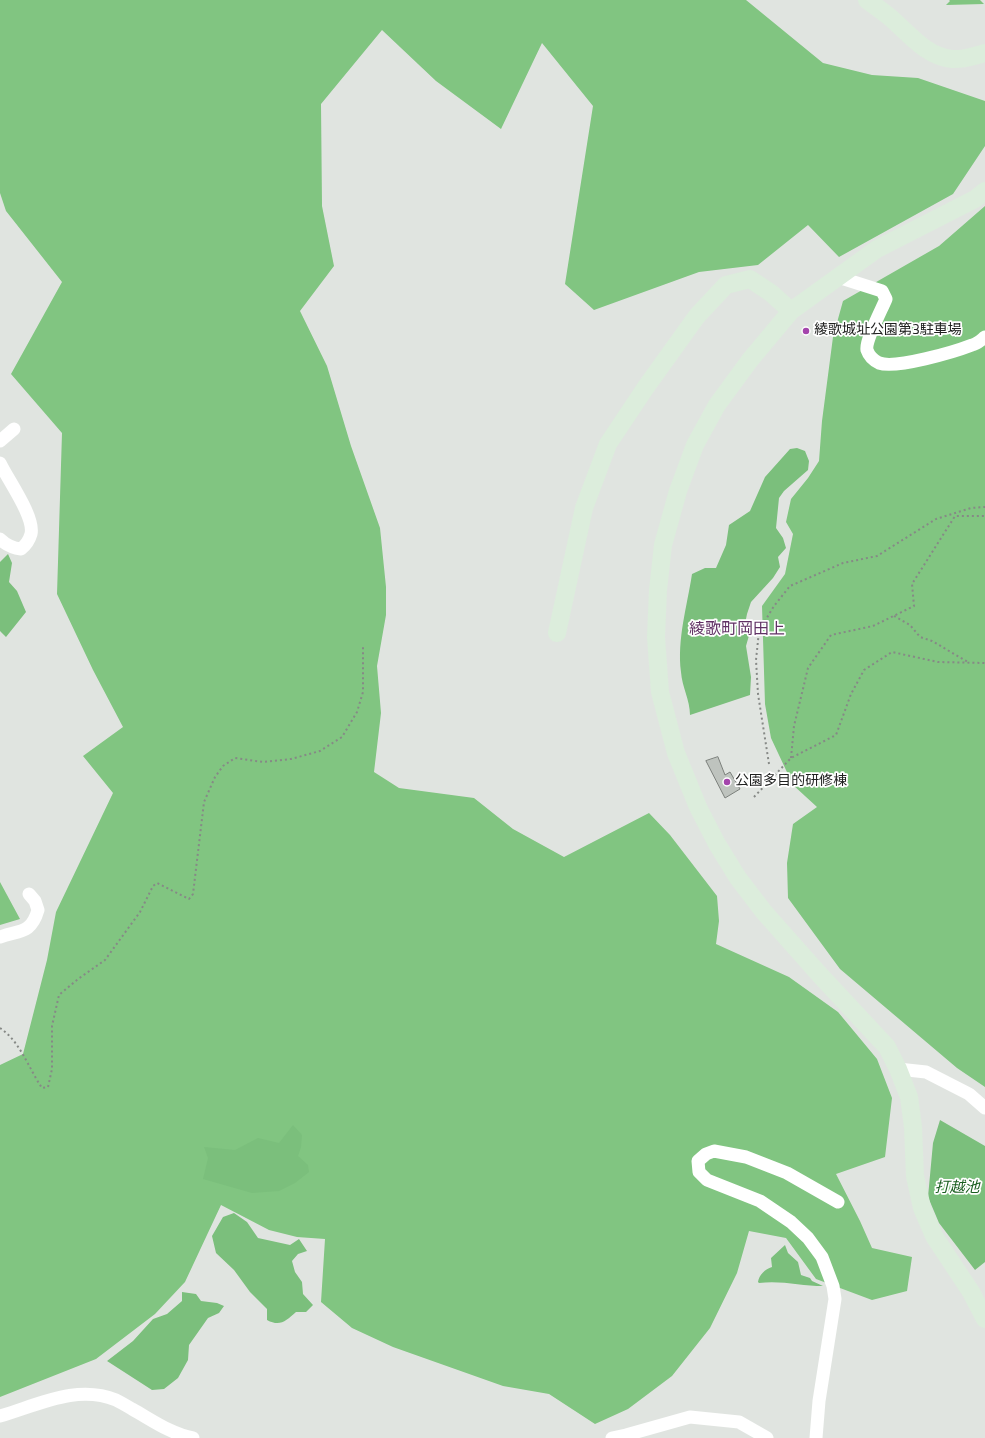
<!DOCTYPE html>
<html>
<head>
<meta charset="utf-8">
<style>
	body { margin:0 }
	canvas { display:block; background:#e0e4e0 }
</style>
</head>
<body>
<canvas width="985" height="1438"></canvas>
<script>
const g = document.querySelector('canvas').getContext('2d');
g.lineJoin = 'round';
function fill(path, color) { g.fillStyle = color; g.fill(path, 'evenodd'); }
function stroke(path, color, width, dash) { g.strokeStyle = color; g.lineWidth = width; g.lineCap = dash ? 'butt' : 'round'; g.setLineDash(dash || []); g.stroke(path); }
function drawText(font, color, halo, rows, align = 'center') {
  g.font = font + ' "Titillium Web","Noto Sans JP",sans-serif'; g.lineWidth = 3.5; g.setLineDash([]); g.textBaseline = 'middle'; g.strokeStyle = halo; g.fillStyle = color; for (const [text, x, y, turn = 0] of rows) {
    g.save(); g.translate(x, y); g.rotate((+turn || 0) * Math.PI / 180); g.textAlign = isNaN(turn) ? turn : align; if (halo) g.strokeText(text, 0, 0); g.fillText(text, 0, 0); g.restore();
  }
}
fill(new Path2D(`
	M 0,0 L 746,0 L 823,63 L 872,75 L 918,78 L 985,101 L 985,146 L 953,194 L 839,257 L 808,225 L 758,265 L 699,272 L 594,310 L 565,284 L 593,106 L 542,43 L 501,129 L 436,81 L 382,30 L 321,104 L 322,206 L 334,266 L 300,311 L 327,366 L 351,446 L 380,528 L 386,587 L 386,615 L 377,666 L 381,713 L 374,772 L 399,788 L 474,798 L 513,829 L 564,857 L 649,813 L 670,835 L 717,896 L 719,921 L 716,944 L 789,977 L 838,1012 L 877,1059 L 892,1098 L 885,1157 L 836,1174 L 860,1221 L 872,1248 L 912,1257 L 907,1291 L 872,1300 L 816,1279 L 786,1238 L 749,1231 L 737,1273 L 710,1328 L 672,1376 L 628,1409 L 595,1424 L 549,1394 L 503,1386 L 393,1347 L 352,1328 L 321,1302 L 325,1239 L 297,1237 L 269,1230 L 221,1205 L 185,1282 L 155,1314 L 96,1359 L 0,1397 L 0,1065 L 23,1054 L 47,960 L 56,912 L 113,793 L 83,756 L 123,727 L 93,670 L 57,594 L 62,433 L 11,374 L 62,282 L 6,211 L 0,193 Z
	M 949,0 L 980,0 L 984,4 L 946,5 L 950,1 Z
	M 985,206 L 985,1087 L 957,1068 L 840,969 L 818,939 L 788,898 L 787,863 L 793,824 L 817,807 L 793,785 L 771,738 L 765,704 L 762,606 L 785,574 L 793,534 L 786,522 L 791,499 L 808,478 L 819,461 L 822,421 L 833,337 L 843,301 L 939,246 Z
	M 0,882 L 20,919 L 0,925 Z`), '#81c581');
fill(new Path2D(`
	M 797,448 L 805,451 L 809,461 L 808,470 L 784,491 L 779,498 L 776,528 L 783,538 L 786,548 L 778,557 L 780,567 L 773,578 L 751,602 L 747,614 L 745,624 L 750,632 L 746,646 L 751,677 L 750,695 L 690,715 C 690,700 682,687 681,672 C 677,639 687,607 692,574 L 705,568 L 716,568 L 726,545 L 729,525 L 750,511 L 765,477 L 790,449 Z
	M 8,554 L 12,563 L 9,582 L 17,591 L 26,612 L 6,637 L 0,631 L 0,562 Z
	M 940,1120 L 985,1146 L 985,1262 L 975,1270 L 939,1223 L 928,1197 L 933,1143 Z
	M 293,1125 L 302,1135 L 301,1147 L 298,1156 L 308,1165 L 309,1172 L 295,1183 L 279,1191 L 252,1193 L 203,1179 L 208,1158 L 204,1147 L 235,1150 L 258,1138 L 279,1143 Z
	M 234,1213 L 247,1222 L 258,1238 L 290,1245 L 299,1239 L 307,1251 L 298,1254 L 292,1261 L 295,1272 L 302,1282 L 303,1294 L 313,1305 L 306,1312 L 296,1312 C 286,1321 280,1327 267,1320 L 267,1309 L 250,1292 L 234,1270 L 216,1253 L 212,1236 L 223,1217 Z
	M 785,1245 L 788,1253 L 798,1262 L 801,1275 L 810,1278 L 812,1281 L 823,1286 C 802,1286 780,1280 759,1283 L 758,1282 C 759,1275 765,1269 772,1267 L 771,1258 Z
	M 182,1292 L 196,1294 L 201,1301 L 217,1303 L 224,1306 L 219,1313 L 208,1318 L 189,1345 L 188,1360 L 178,1378 L 164,1389 L 152,1390 L 107,1361 L 133,1341 L 153,1319 L 167,1314 L 182,1301 Z`), '#7bbf7c');
const building = new Path2D(`
	M 718,757 L 725,775 L 730,772 L 740,789 L 725,798 L 706,761 Z`);
fill(building, '#bec3be');
stroke(building, '#7c807c', 1);
stroke(new Path2D(`
	M 894,616 L 910,625 L 920,637 L 932,641 L 968,662
	M 791,758 L 794,726 L 808,668 L 831,635 L 873,626 L 914,606 L 912,584 L 955,516 L 985,516
	M 769,764 L 758,694 L 756,660 L 759,631 L 774,606 L 790,586 L 843,563 L 877,556 L 936,519 L 971,508 L 985,507
	M 754,797 L 791,758 L 836,735 L 851,694 L 864,670 L 892,652 L 938,662 L 985,663
	M 0,1028 C 20,1041 29,1069 42,1088 L 48,1087 L 52,1069 L 52,1026 L 59,995 L 78,979 L 105,960 L 140,912 L 153,886 L 157,883 L 189,899 L 193,894 L 204,802 L 215,777 L 223,766 L 235,758 L 263,762 L 291,759 L 320,751 L 342,737 L 357,712 L 363,692 L 363,646`), '#868986', 2, [2, 3]);
stroke(new Path2D(`
	M 838,277 L 882,291 L 886,299 C 882,309 865,341 867,350 C 869,356 873,360 879,363 C 896,369 954,352 972,345 C 977,344 981,340 985,337
	M 0,441 L 14,429
	M 0,463 C 8,480 35,517 31,534 C 29,541 26,545 21,549 C 12,548 6,545 0,539
	M 0,937 C 20,930 31,934 38,910 L 35,901 L 29,894
	M 898,1069 L 926,1072 L 969,1094 L 985,1108
	M 0,1416 C 38,1405 77,1384 116,1400 C 122,1403 127,1406 132,1409 C 152,1420 171,1434 193,1438
	M 612,1438 L 626,1435 L 690,1417 L 739,1422 L 767,1438
	M 816,1438 L 819,1401 L 835,1299 L 833,1286 L 822,1257 L 808,1238 L 791,1222 L 760,1201 L 707,1180 L 699,1172 L 698,1161 L 706,1154 L 714,1151 L 746,1157 L 787,1173 L 838,1202`), '#fff', 13);
stroke(new Path2D(`
	M 867,0 C 875,6 884,12 892,19 C 909,34 927,57 952,59 C 963,60 974,56 985,53
	M 985,191 L 975,199 L 877,249 L 791,311 L 750,360 L 717,405 L 695,445 L 678,491 L 663,545 L 658,590 L 656,637 L 660,692 L 676,753 L 698,807 L 717,844 L 738,878 L 764,912 L 819,974 L 887,1047 L 898,1069 L 909,1097 L 913,1127 L 915,1176 L 922,1208 L 934,1236 L 971,1292 L 985,1319
	M 557,633 L 584,508 L 608,444 L 646,387 L 697,316 L 726,285 L 750,279 L 771,293 L 791,311`), '#dceddc', 18);
for (const [x, y, r, color] of [
	[806,331,4,"#a444ac"],
	[727,782,4,"#a444ac"]
]) { const dot = new Path2D(); dot.arc(x, y, r, 0, 2 * Math.PI); g.fillStyle = color; g.fill(dot); stroke(dot, '#fff', 1.5); }
drawText('14px', '#202120', '#fff', [
	["綾歌城址公園第3駐車場",814,331],
	["公園多目的研修棟",735,782]
], 'left');
drawText('italic 15px', '#195e1f', '#fff', [
	["打越池",957,1188]
]);
drawText('16px', '#613265', '#fff', [
	["綾歌町岡田上",737,630]
]);
</script>
</body>
</html>
